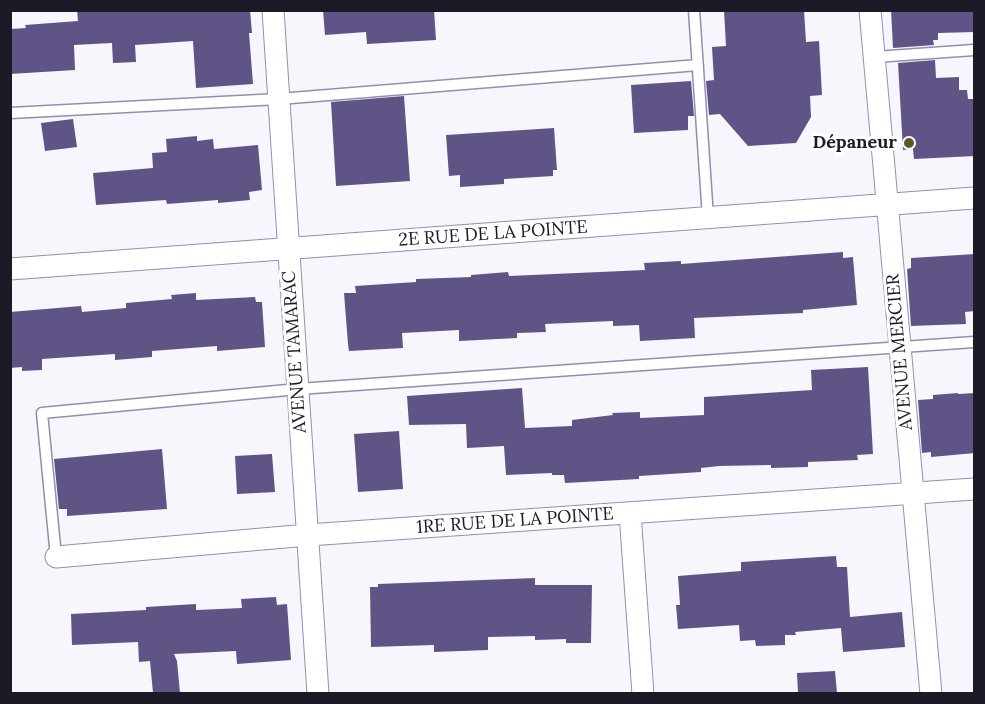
<!DOCTYPE html>
<html>
<head>
<meta charset="utf-8">
<style>
	body { margin:0 }
	#map { position:relative; width:985px; height:704px; overflow:hidden; background:#f7f6fd; font-family:Lora,serif }
	canvas { display:block }
	.frame { position:absolute; inset:0; border:12px solid #1c1a26; pointer-events:none }
</style>
</head>
<body>
<div id="map">
<canvas width="985" height="704"></canvas>
<div class="frame"></div>
</div>
<script>
const g = document.querySelector('canvas').getContext('2d');
g.lineJoin = 'round';
function fill(path, color) { g.fillStyle = color; g.fill(path, 'evenodd'); }
function stroke(path, color, width, dash) { g.strokeStyle = color; g.lineWidth = width; g.lineCap = dash ? 'butt' : 'round'; g.setLineDash(dash || []); g.stroke(path); }
function drawText(font, color, halo, rows, align = 'center') {
  g.font = font + ' Lora,serif'; g.lineWidth = 6; g.setLineDash([]); g.textBaseline = 'middle'; g.strokeStyle = halo; g.fillStyle = color; for (const [text, x, y, turn = 0] of rows) {
    g.save(); g.translate(x, y); g.rotate((+turn || 0) * Math.PI / 180); g.textAlign = isNaN(turn) ? turn : align; if (halo) g.strokeText(text, 0, 0); g.fillText(text, 0, 0); g.restore();
  }
}
fill(new Path2D(`
	M 77,10 L 250,10 L 252,33 L 249,33 L 253,84 L 196,88 L 193,41 L 135,45 L 136,62 L 113,63 L 112,43 L 74,45 L 75,70 L 10,74 L 10,29 L 26,28 L 25,25 L 78,21 Z
	M 323,10 L 434,10 L 436,40 L 367,44 L 366,32 L 325,35 Z
	M 724,10 L 804,10 L 806,42 L 819,41 L 822,95 L 810,96 L 811,117 L 796,143 L 748,146 L 720,114 L 709,115 L 706,81 L 714,80 L 712,47 L 726,46 Z
	M 891,10 L 975,10 L 975,32 L 938,33 L 938,40 L 933,40 L 934,45 L 893,48 Z
	M 935,60 L 936,78 L 959,77 L 959,90 L 967,90 L 968,99 L 975,99 L 975,156 L 914,159 L 913,149 L 903,150 L 898,63 Z
	M 691,81 L 694,116 L 688,116 L 688,130 L 634,133 L 631,85 Z
	M 404,96 L 410,181 L 336,186 L 331,102 Z
	M 73,119 L 77,147 L 45,151 L 41,123 Z
	M 554,128 L 557,170 L 553,170 L 553,176 L 504,179 L 504,184 L 460,187 L 460,175 L 449,176 L 446,135 Z
	M 197,136 L 197,141 L 213,139 L 214,149 L 258,145 L 262,190 L 249,192 L 250,200 L 218,203 L 218,200 L 167,204 L 166,200 L 96,205 L 93,173 L 153,168 L 152,153 L 167,152 L 166,139 Z
	M 843,252 L 843,258 L 853,257 L 857,305 L 803,310 L 803,313 L 694,318 L 695,338 L 640,341 L 639,325 L 613,326 L 613,321 L 545,324 L 546,332 L 517,333 L 517,338 L 459,341 L 459,330 L 402,333 L 403,348 L 349,351 L 348,344 L 344,293 L 356,293 L 355,286 L 416,282 L 416,279 L 471,277 L 471,275 L 508,272 L 509,276 L 645,270 L 644,263 L 681,261 L 681,264 Z
	M 975,254 L 975,311 L 965,312 L 966,324 L 911,326 L 907,269 L 911,268 L 911,258 Z
	M 196,293 L 196,300 L 255,297 L 256,302 L 262,302 L 265,347 L 217,351 L 217,346 L 152,351 L 152,357 L 115,360 L 115,354 L 42,359 L 42,370 L 22,371 L 22,367 L 10,368 L 10,312 L 81,306 L 82,312 L 126,308 L 126,303 L 172,299 L 171,295 Z
	M 868,367 L 873,454 L 857,455 L 858,460 L 808,462 L 808,467 L 771,468 L 771,465 L 719,466 L 701,468 L 701,472 L 639,476 L 639,479 L 565,483 L 564,475 L 552,475 L 552,473 L 506,475 L 504,446 L 467,448 L 466,424 L 409,425 L 407,396 L 522,388 L 525,428 L 572,426 L 572,420 L 613,415 L 612,413 L 640,412 L 640,418 L 704,415 L 704,397 L 812,390 L 811,370 Z
	M 958,393 L 958,394 L 975,393 L 975,453 L 931,457 L 931,452 L 922,453 L 918,400 L 933,399 L 933,395 Z
	M 399,431 L 403,489 L 358,492 L 354,434 Z
	M 162,449 L 167,509 L 67,516 L 67,509 L 59,509 L 54,459 Z
	M 272,454 L 275,492 L 237,494 L 235,456 Z
	M 836,556 L 837,567 L 847,567 L 850,617 L 902,612 L 905,647 L 843,652 L 841,628 L 795,632 L 796,635 L 785,635 L 785,645 L 756,646 L 755,640 L 740,641 L 739,625 L 678,629 L 676,605 L 680,605 L 678,576 L 741,571 L 741,562 Z
	M 535,578 L 535,585 L 592,585 L 591,643 L 566,643 L 566,639 L 535,640 L 535,636 L 488,637 L 488,650 L 434,652 L 434,645 L 371,647 L 370,587 L 378,587 L 378,584 Z
	M 276,597 L 277,605 L 287,604 L 291,660 L 237,664 L 236,651 L 174,654 L 177,661 L 180,693 L 153,693 L 150,661 L 139,662 L 138,642 L 72,645 L 71,614 L 146,610 L 146,607 L 196,604 L 196,610 L 242,608 L 241,599 Z
	M 835,671 L 837,693 L 798,693 L 797,673 Z`), '#605486');
const service = new Path2D(`
	M 694,10 L 708,218
	M 875,57 L 974,50
	M 10,113 L 279,99 L 698,65
	M 56,557 L 42,413 L 298,389 L 974,342`);
const minor = new Path2D(`
	M 273,10 L 318,694
	M 870,10 L 931,694
	M 10,269 L 974,198
	M 630,513 L 643,694
	M 56,557 L 308,535 L 974,489`);
stroke(service, '#948ead', 13);
stroke(minor, '#948ead', 23);
stroke(service, '#fff', 10);
stroke(minor, '#fff', 21);
for (const [x, y, r, color] of [
	[909,143,6,"#5b5a27"]
]) { const dot = new Path2D(); dot.arc(x, y, r, 0, 2 * Math.PI); g.fillStyle = color; g.fill(dot); stroke(dot, '#fff', 2); }
drawText('bold 18px', '#1c1a26', '#fff', [
	["Dépaneur",897,143]
], 'right');
drawText('18px', '#1c1a26', '#fff', [
	["2E RUE DE LA POINTE",493,234,-4],
	["AVENUE TAMARAC",295,352,-94],
	["AVENUE MERCIER",900,352,-95],
	["1RE RUE DE LA POINTE",515,521,-4]
]);
</script>
</body>
</html>
